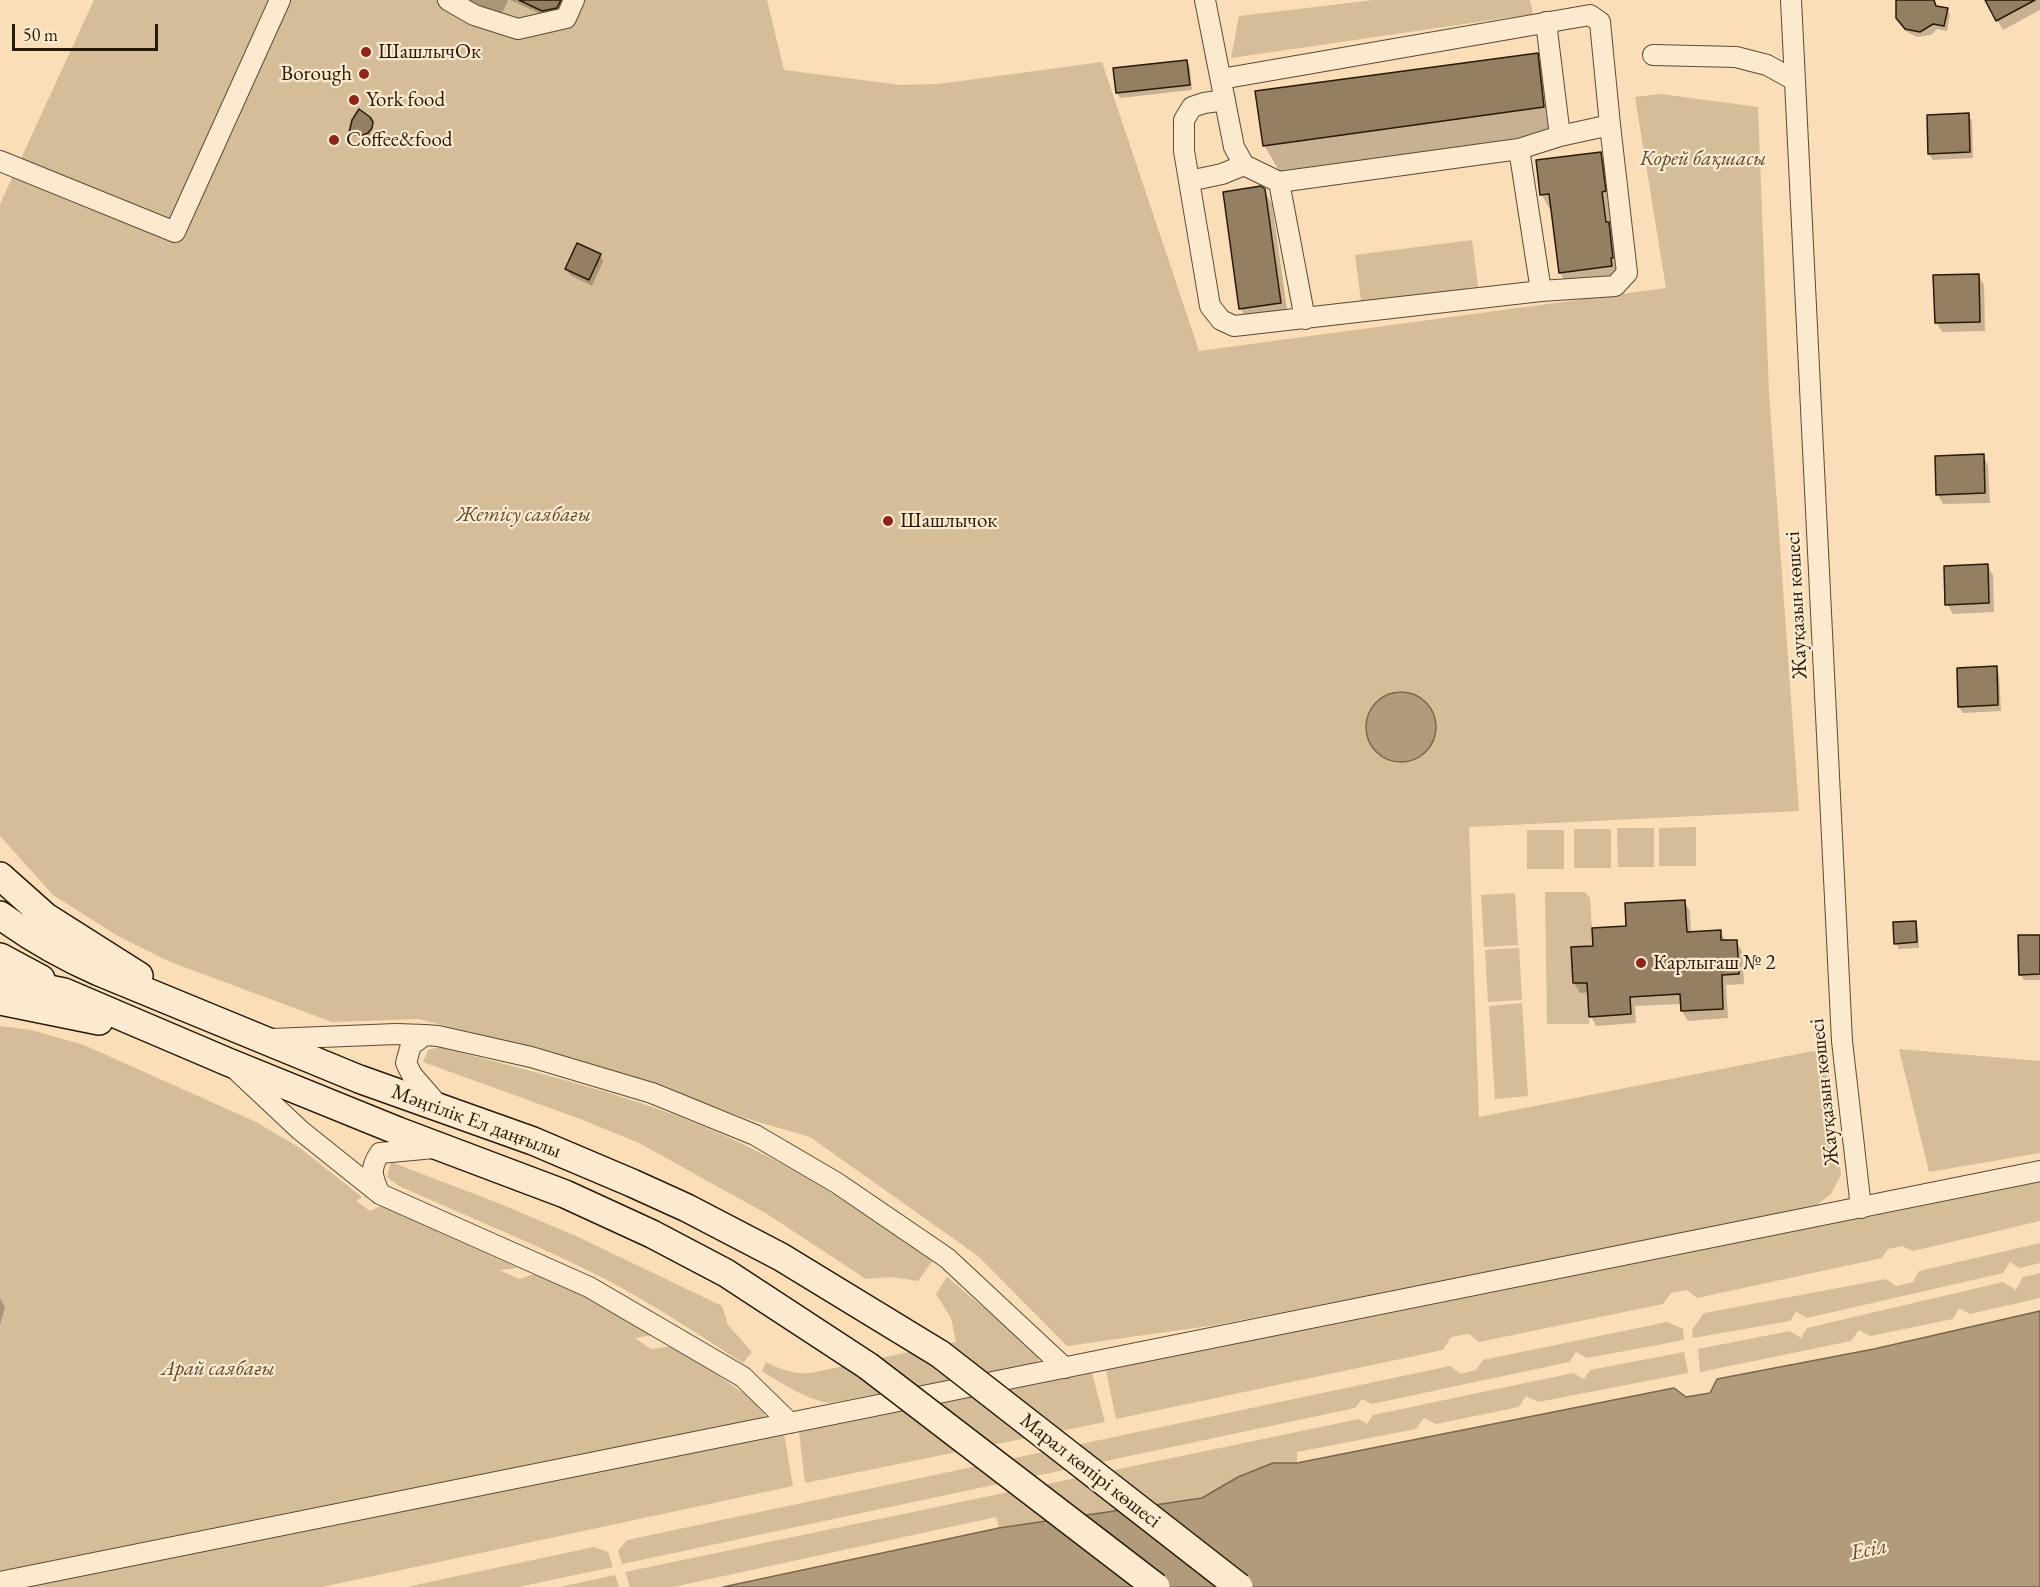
<!DOCTYPE html>
<html>
<head>
<meta charset="utf-8">
<style>
	body { margin:0 }
	#map { position:relative; width:2040px; height:1587px; overflow:hidden; background:#f9deb7; font-family:"EB Garamond",serif }
	canvas { display:block }
	.scale { position:absolute; left:12px; top:24px; width:146px; height:27px; box-sizing:border-box; border:3px solid #271905; border-top:0; padding-left:8px; font-size:18px; line-height:21px; white-space:nowrap; color:#271905; -webkit-text-stroke:4px #fbead0; paint-order:stroke }
</style>
</head>
<body>
<div id="map">
<canvas width="2040" height="1587"></canvas>
<div class="scale">50 m</div>
</div>
<script>
const g = document.querySelector('canvas').getContext('2d');
g.lineJoin = 'round';
function fill(path, color) { g.fillStyle = color; g.fill(path, 'evenodd'); }
function stroke(path, color, width, dash) { g.strokeStyle = color; g.lineWidth = width; g.lineCap = dash ? 'butt' : 'round'; g.setLineDash(dash || []); g.stroke(path); }
function drawText(font, color, halo, rows, align = 'center') {
  g.font = font + ' "EB Garamond",serif'; g.lineWidth = 4.5; g.setLineDash([]); g.textBaseline = 'middle'; g.strokeStyle = halo; g.fillStyle = color; for (const [text, x, y, turn = 0] of rows) {
    g.save(); g.translate(x, y); g.rotate((+turn || 0) * Math.PI / 180); g.textAlign = isNaN(turn) ? turn : align; if (halo) g.strokeText(text, 0, 0); g.fillText(text, 0, 0); g.restore();
  }
}
fill(new Path2D(`
	M 94,0 L 767,0 L 784,70 L 901,85 L 938,84 L 1102,62 L 1199,351 L 1666,288 L 1635,97 L 1661,94 L 1758,107 L 1769,393 L 1799,811 L 1469,827 L 1479,1117 L 1813,1051 L 1828,1057 L 1841,1175 L 1831,1194 L 1815,1206 L 1482,1274 L 1216,1325 L 1067,1346 L 978,1256 L 810,1137 L 745,1118 L 640,1079 L 419,1019 L 332,1022 L 168,961 L 118,936 L 53,895 L 0,836 L 0,204 Z
	M 1374,0 L 1530,0 L 1533,14 L 1231,58 L 1239,16 Z
	M 1472,240 L 1479,293 L 1362,308 L 1355,255 Z
	M 1696,827 L 1696,866 L 1659,866 L 1659,828 Z
	M 1617,828 L 1654,828 L 1654,867 L 1618,867 Z
	M 1574,829 L 1611,829 L 1611,868 L 1574,868 Z
	M 1527,830 L 1564,830 L 1564,869 L 1527,869 Z
	M 1545,892 L 1585,892 L 1590,898 L 1593,946 L 1571,947 L 1573,983 L 1587,983 L 1589,1024 L 1547,1024 Z
	M 1515,893 L 1518,945 L 1484,947 L 1481,895 Z
	M 1519,948 L 1522,1000 L 1488,1002 L 1485,950 Z
	M 1522,1003 L 1528,1096 L 1495,1099 L 1489,1006 Z
	M 0,1026 L 31,1030 L 84,1045 L 256,1122 L 300,1148 L 362,1197 L 356,1201 L 370,1211 L 381,1206 L 518,1268 L 499,1270 L 520,1279 L 537,1273 L 581,1294 L 654,1335 L 635,1338 L 651,1349 L 674,1346 L 763,1406 L 765,1417 L 760,1419 L 784,1434 L 793,1486 L 322,1587 L 0,1587 Z
	M 440,1047 C 532,1072 627,1093 714,1131 C 795,1166 861,1211 933,1260 L 918,1281 L 891,1277 L 866,1279 L 767,1214 L 639,1143 L 583,1120 L 423,1062 L 428,1050 Z
	M 1899,1049 L 2040,1061 L 2040,1153 L 1929,1172 Z
	M 391,1162 L 498,1203 L 576,1236 L 722,1306 L 728,1325 L 752,1352 L 743,1363 C 698,1334 654,1305 607,1280 C 539,1245 468,1217 399,1186 L 387,1177 Z
	M 2040,1181 L 2040,1221 L 1913,1251 L 1902,1246 L 1888,1249 L 1882,1258 L 1697,1298 L 1687,1290 L 1671,1293 L 1663,1304 L 1479,1342 L 1469,1334 L 1451,1337 L 1443,1350 L 1116,1419 L 1106,1370 Z
	M 2040,1243 L 2040,1263 L 2020,1268 L 2010,1262 L 2003,1273 L 1807,1318 L 1796,1312 L 1790,1321 L 1693,1338 L 1692,1330 L 1704,1313 L 1886,1279 L 1896,1286 L 1913,1282 L 1919,1271 Z
	M 2040,1273 L 2040,1298 L 1970,1314 L 1959,1308 L 1953,1319 L 1870,1336 L 1859,1330 L 1851,1341 L 1700,1372 L 1698,1349 L 1790,1331 L 1801,1338 L 1807,1328 L 2003,1282 L 2016,1290 L 2023,1277 Z
	M 947,1277 L 1038,1353 L 1039,1359 L 1036,1364 L 829,1403 C 805,1399 783,1384 762,1371 L 766,1362 C 781,1370 794,1374 811,1373 L 956,1342 L 951,1318 L 936,1294 Z
	M 1667,1322 L 1683,1329 L 1684,1340 L 1587,1358 L 1576,1352 L 1569,1362 L 1372,1404 L 1362,1399 L 1355,1408 L 622,1564 L 618,1551 L 627,1540 L 1450,1366 L 1461,1374 L 1476,1370 L 1483,1360 Z
	M 1684,1352 L 1688,1373 L 1538,1402 L 1526,1396 L 1519,1407 L 1436,1424 L 1424,1418 L 1416,1429 L 1297,1452 L 1297,1463 L 1272,1463 L 1237,1477 L 1202,1498 L 999,1528 L 996,1517 L 673,1587 L 630,1587 L 625,1572 L 1359,1419 L 1367,1424 L 1373,1415 L 1573,1373 L 1584,1379 L 1590,1370 Z
	M 1092,1373 L 1105,1422 L 805,1483 L 799,1432 Z
	M 594,1547 L 608,1552 L 613,1567 L 518,1587 L 406,1587 Z
	M 615,1575 L 619,1587 L 560,1587 Z`), '#d5bd99');
const water = new Path2D(`
	M1366 727a35 35 0 1 1 70 0a35 35 0 1 1-70 0Z
	M 2040,1311 L 2040,1587 L 723,1587 L 999,1528 L 1202,1498 L 1238,1477 L 1273,1463 L 1297,1463 L 1674,1388 L 1686,1397 L 1710,1393 L 1717,1379 L 1874,1349 Z`);
fill(water, '#b29b7a');
stroke(water, '#7a674b', 1.5);
fill(new Path2D(`
	M 466,0 L 508,0 L 501,16 Z
	M 510,0 L 569,0 L 561,14 L 547,17 Z
	M 1900,0 L 1933,0 L 1936,7 L 1947,9 L 1950,15 L 1947,31 L 1937,29 L 1931,35 L 1917,37 L 1905,31 L 1897,18 Z
	M 1986,0 L 2040,0 L 2040,10 L 2003,30 Z
	M 1537,55 L 1554,84 L 1560,136 L 1281,174 L 1264,145 Z
	M 1187,62 L 1190,67 L 1192,90 L 1120,98 L 1117,93 L 1115,70 Z
	M 1968,115 L 1972,121 L 1973,158 L 1933,160 L 1929,154 Z
	M 369,118 L 373,126 L 370,135 L 365,137 L 352,136 L 351,133 Z
	M 1600,154 L 1608,167 L 1612,204 L 1609,205 L 1612,230 L 1616,237 L 1619,279 L 1568,286 L 1560,273 L 1552,207 L 1549,208 L 1542,195 Z
	M 1264,190 L 1272,204 L 1288,316 L 1248,321 L 1240,308 Z
	M 600,255 L 603,261 L 592,286 L 570,275 L 567,269 Z
	M 1978,275 L 1984,285 L 1985,331 L 1942,332 L 1937,323 Z
	M 1983,456 L 1988,465 L 1990,503 L 1943,504 L 1938,495 Z
	M 1987,565 L 1993,575 L 1994,612 L 1953,614 L 1947,604 Z
	M 1996,668 L 1999,674 L 2001,711 L 1963,713 L 1959,707 Z
	M 1684,901 L 1690,911 L 1691,933 L 1720,931 L 1726,942 L 1736,941 L 1742,951 L 1744,984 L 1726,985 L 1728,1018 L 1688,1021 L 1682,1011 L 1682,1004 L 1635,1006 L 1636,1023 L 1596,1026 L 1591,1016 L 1589,992 L 1580,993 L 1574,983 L 1594,947 L 1627,928 Z
	M 1915,923 L 1918,929 L 1919,948 L 1899,949 L 1896,943 Z
	M 2040,936 L 2040,980 L 2024,980 L 2020,974 Z
	M 0,1298 L 5,1307 L 0,1325 Z`), '#0003');
const building = new Path2D(`
	M 519,0 L 561,0 L 557,8 L 542,11 Z
	M 1896,0 L 1934,0 L 1936,6 L 1948,8 L 1944,26 L 1933,24 L 1920,32 L 1905,29 L 1896,18 Z
	M 1985,0 L 2035,0 L 1996,21 Z
	M 1538,53 L 1544,107 L 1263,146 L 1255,91 Z
	M 1187,60 L 1190,85 L 1116,93 L 1113,68 Z
	M 359,109 L 370,117 L 373,122 L 372,128 L 368,133 L 363,135 L 349,133 L 352,120 Z
	M 1969,113 L 1970,152 L 1928,154 L 1927,115 Z
	M 1601,152 L 1606,191 L 1602,192 L 1606,222 L 1609,222 L 1613,258 L 1611,258 L 1612,266 L 1559,273 L 1549,194 L 1540,195 L 1536,160 Z
	M 1261,186 L 1265,189 L 1281,303 L 1239,309 L 1223,192 Z
	M 577,243 L 601,254 L 589,280 L 565,269 Z
	M 1979,274 L 1980,322 L 1935,323 L 1933,275 Z
	M 1984,454 L 1985,493 L 1936,495 L 1935,456 Z
	M 1988,564 L 1989,603 L 1945,605 L 1944,566 Z
	M 1997,666 L 1998,705 L 1958,707 L 1957,668 Z
	M 1685,900 L 1687,932 L 1721,930 L 1721,940 L 1737,940 L 1739,974 L 1722,975 L 1723,1009 L 1681,1011 L 1680,994 L 1630,997 L 1631,1014 L 1589,1017 L 1587,983 L 1573,983 L 1571,947 L 1593,946 L 1592,928 L 1626,926 L 1625,903 Z
	M 1916,921 L 1917,942 L 1894,944 L 1893,922 Z
	M 2018,935 L 2040,935 L 2040,974 L 2019,975 Z`);
fill(building, '#947f62');
stroke(building, '#271905', 1.5);
const street = new Path2D(`
	M 448,0 L 474,15 L 518,29 L 566,18 L 574,0
	M 1205,0 L 1234,147 L 1244,165 L 1279,182 L 1519,149 L 1560,136 L 1546,22
	M 1791,0 L 1842,1041 L 1861,1208
	M 1653,55 L 1736,57 L 1767,65 L 1794,80
	M 1221,79 L 1590,15 L 1600,22 L 1610,125 L 1627,273 L 1615,286 L 1541,291 L 1519,149
	M 1225,100 L 1204,103 L 1192,107 L 1184,120 L 1184,151 L 1210,306 L 1221,320 L 1234,326 L 1541,291
	M 1560,136 L 1610,125
	M 0,161 L 175,232 L 280,0
	M 1189,181 L 1222,174 L 1244,165
	M 1279,182 L 1305,319
	M 425,1035 L 438,1036 L 531,1057 L 652,1093 L 755,1135 L 837,1183 L 947,1258 L 1065,1368
	M 271,1039 L 396,1034 L 425,1035 L 411,1045 L 406,1063 L 412,1075 L 439,1106
	M 234,1068 L 300,1130 L 380,1194 L 589,1287 L 743,1377 L 790,1423
	M 380,1194 C 372,1177 369,1169 380,1153 L 434,1148
	M 0,1582 L 2040,1171`);
const secondary = new Path2D(`
	M 0,876 L 46,917 L 139,976
	M 0,915 C 31,938 63,956 99,972 L 359,1079 L 533,1141 L 632,1183 L 687,1208 L 781,1257 L 940,1354
	M 0,957 L 41,979
	M 0,979 L 64,992 L 228,1062 L 398,1131 L 565,1194 L 652,1234 L 726,1273 L 868,1366
	M 0,1001 L 99,1021`);
stroke(street, '#5c4a32', 22);
stroke(secondary, '#271905', 30);
stroke(street, '#fbead0', 20);
stroke(secondary, '#fbead0', 27);
const secondaryBridge = new Path2D(`
	M 940,1354 L 1239,1587
	M 868,1366 L 1156,1587`);
stroke(secondaryBridge, '#271905', 30, []);
stroke(secondaryBridge, '#fbead0', 27);
for (const [x, y, r, color] of [
	[366,52,6,"#8f2418"],
	[364,74,6,"#8f2418"],
	[354,100,6,"#8f2418"],
	[334,140,6,"#8f2418"],
	[888,521,6,"#8f2418"],
	[1641,963,6,"#8f2418"]
]) { const dot = new Path2D(); dot.arc(x, y, r, 0, 2 * Math.PI); g.fillStyle = color; g.fill(dot); stroke(dot, '#fbead0', 2); }
drawText('21px', '#271905', '#fbead0', [
	["ШашлычОк",378,52],
	["Borough",352,74,"right"],
	["York food",366,100],
	["Coffee&food",346,140],
	["Шашлычок",900,521],
	["Карлыгаш № 2",1653,963]
], 'left');
drawText('italic 21px', '#5b4a31', '#fbead0', [
	["Корей бақшасы",1703,159],
	["Жетісу саябағы",524,515],
	["Арай саябағы",218,1369]
]);
drawText('21px', '#271905', '#fbead0', [
	["Жауқазын көшесі",1797,605,-93],
	["Жауқазын көшесі",1825,1092,-96],
	["Мәңгілік Ел даңғылы",476,1122,20],
	["Марал көпірі көшесі",1090,1471,38]
]);
drawText('italic 22px', '#5f4d34', '#fbead0', [
	["Есіл",1869,1550,-12]
]);
</script>
</body>
</html>
